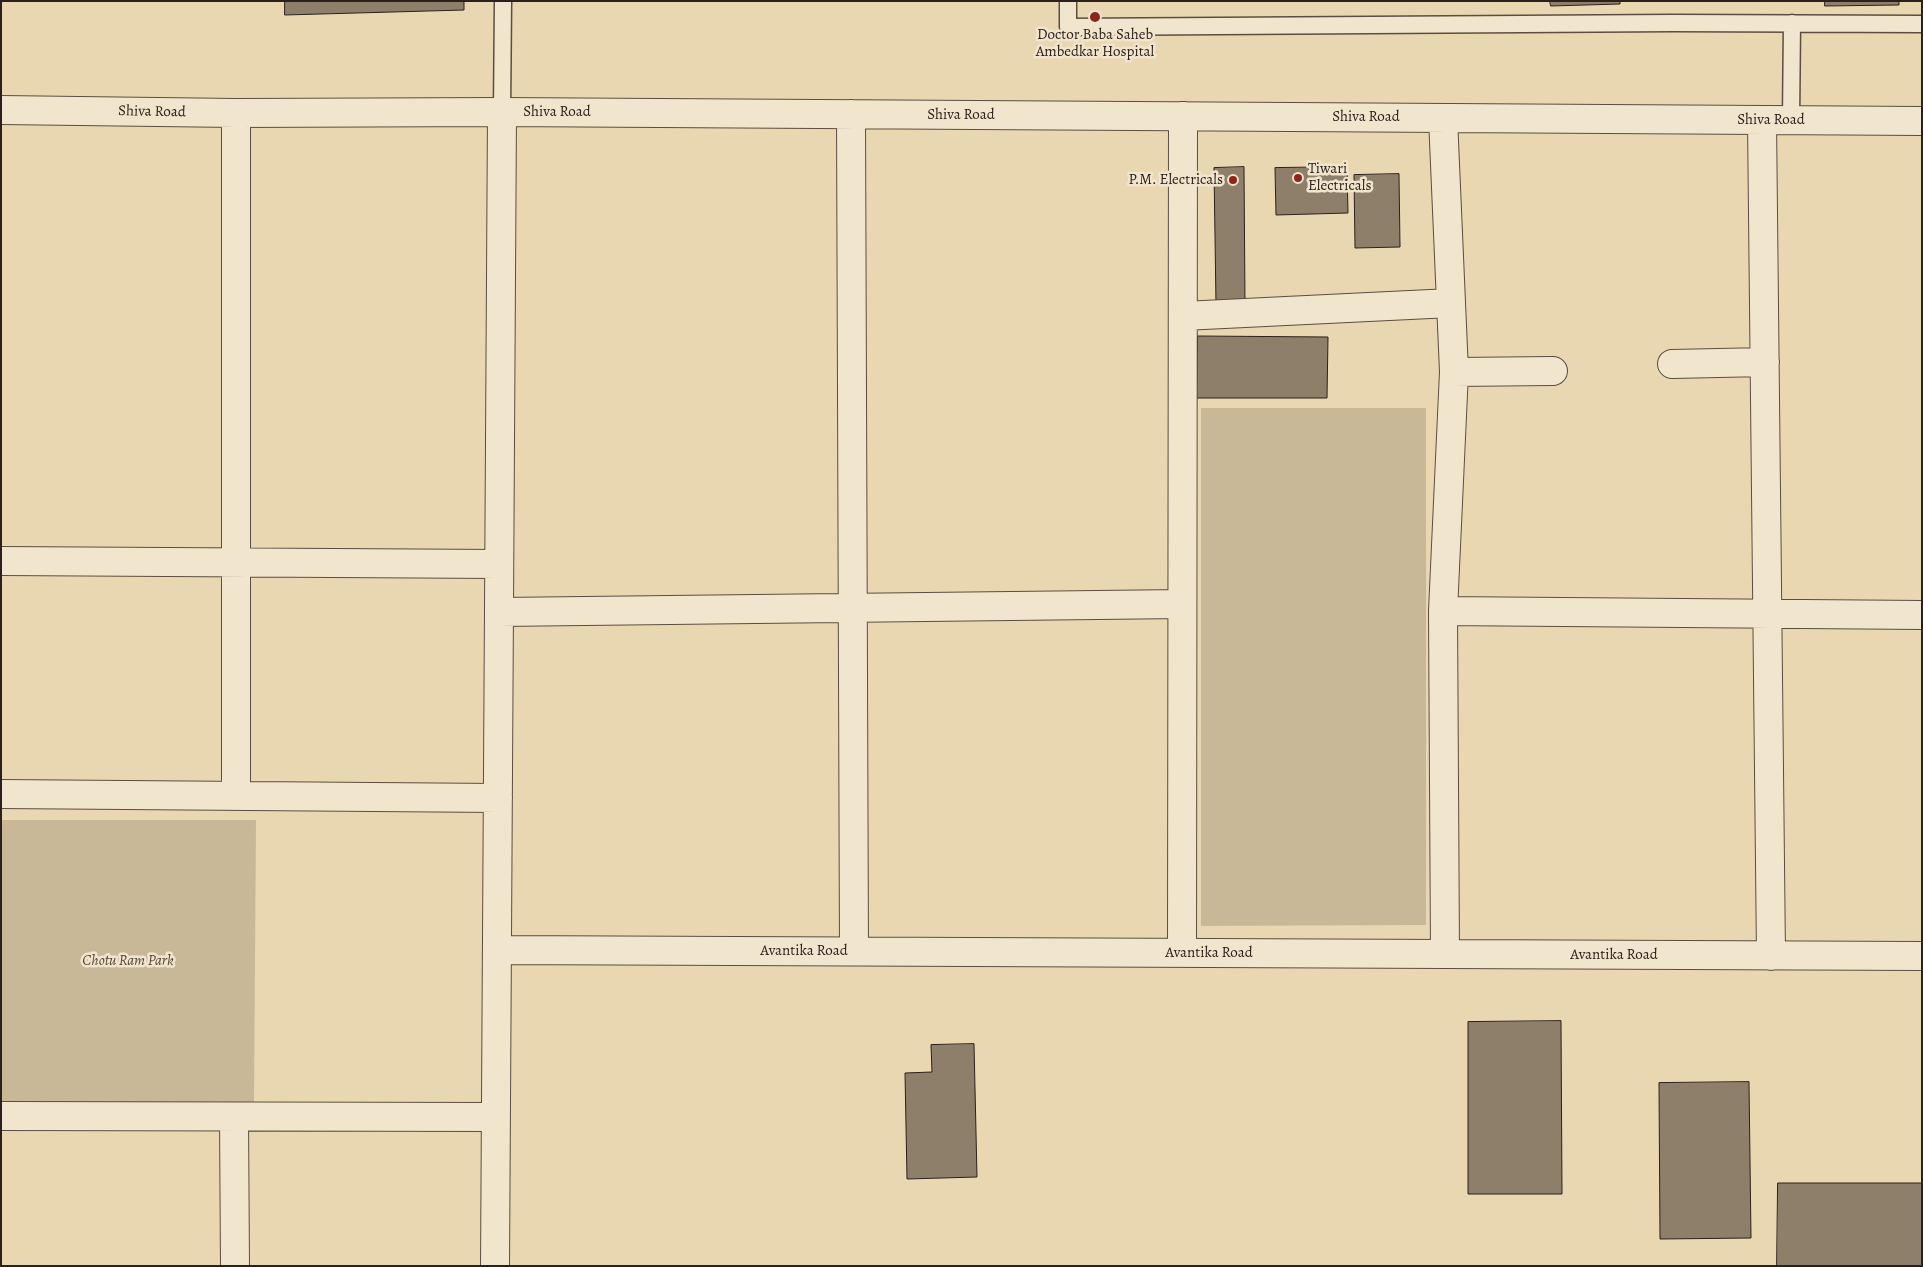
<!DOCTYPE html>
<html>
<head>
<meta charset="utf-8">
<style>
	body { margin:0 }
	#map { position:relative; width:1923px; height:1267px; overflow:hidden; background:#e9d7b2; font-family:Alegreya,serif }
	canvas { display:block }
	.frame { position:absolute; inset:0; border:2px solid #2c201b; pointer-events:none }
</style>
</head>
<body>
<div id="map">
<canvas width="1923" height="1267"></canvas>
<div class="frame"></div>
</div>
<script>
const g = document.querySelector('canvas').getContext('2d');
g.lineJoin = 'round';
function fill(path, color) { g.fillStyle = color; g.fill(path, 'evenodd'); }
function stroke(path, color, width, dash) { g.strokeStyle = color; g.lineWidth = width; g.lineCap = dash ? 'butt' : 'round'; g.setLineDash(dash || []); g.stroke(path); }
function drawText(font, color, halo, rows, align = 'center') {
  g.font = font + ' Alegreya,serif'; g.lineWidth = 5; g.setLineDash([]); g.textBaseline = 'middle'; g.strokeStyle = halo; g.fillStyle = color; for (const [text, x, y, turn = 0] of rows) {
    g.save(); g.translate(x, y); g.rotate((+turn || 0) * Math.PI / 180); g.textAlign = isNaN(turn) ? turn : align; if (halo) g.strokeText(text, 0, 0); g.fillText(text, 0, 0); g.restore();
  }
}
fill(new Path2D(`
	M 1201,408 L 1426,408 L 1426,925 L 1201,926 Z
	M 1,820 L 256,820 L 254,1103 L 1,1103 Z`), '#c9b898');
const building = new Path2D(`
	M 285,1 L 464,1 L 464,10 L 285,15 Z
	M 1550,1 L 1620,1 L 1620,4 L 1551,6 Z
	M 1825,1 L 1899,1 L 1899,5 L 1825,6 Z
	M 1244,167 L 1245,304 L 1216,305 L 1214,168 Z
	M 1347,167 L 1348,213 L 1276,215 L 1275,168 Z
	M 1399,174 L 1400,247 L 1355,248 L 1354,175 Z
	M 1198,336 L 1328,337 L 1327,398 L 1197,398 Z
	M 1561,1021 L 1562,1194 L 1468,1194 L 1468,1022 Z
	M 974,1044 L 977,1177 L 907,1179 L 905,1073 L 932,1072 L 931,1045 Z
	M 1749,1082 L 1751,1238 L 1660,1239 L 1659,1083 Z
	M 1778,1183 L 1922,1183 L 1922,1266 L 1777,1266 Z`);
fill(building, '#8e7f6a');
stroke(building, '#2c201b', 1);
const lane = new Path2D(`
	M 1068,1 L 1068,27 L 1673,23 L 1922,24
	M 502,112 L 503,1
	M 1791,120 L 1792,23`);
const street = new Path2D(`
	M 1,110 L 236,113 L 502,112 L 1922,121
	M 236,113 L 236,795
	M 851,114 L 854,951
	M 1443,118 L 1454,372 L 1443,611 L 1445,954
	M 1762,120 L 1771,956
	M 1183,316 L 1451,303
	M 1672,364 L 1765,362
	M 1454,372 L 1553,371
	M 1,561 L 499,564
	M 1443,611 L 1922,615
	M 499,612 L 1182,604
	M 1,794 L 498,798
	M 497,950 L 1922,956
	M 1182,953 L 1183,116
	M 1,1116 L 496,1117
	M 234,1117 L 235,1266
	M 495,1266 L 502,112`);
stroke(lane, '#5b4e41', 19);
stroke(street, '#5b4e41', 30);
stroke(lane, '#f1e5cd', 16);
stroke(street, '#f1e5cd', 28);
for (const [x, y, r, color] of [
	[1095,17,6,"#8f2418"],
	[1298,178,5,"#8f2418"],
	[1233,180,5,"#8f2418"]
]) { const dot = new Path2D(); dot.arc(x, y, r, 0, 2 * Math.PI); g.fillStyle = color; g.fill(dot); stroke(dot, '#f1e5cd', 2); }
drawText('15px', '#2c201b', '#f1e5cd', [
	["Doctor Baba Saheb",1095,35],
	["Ambedkar Hospital",1095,52],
	["Tiwari",1308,169,"left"],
	["Electricals",1308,186,"left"],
	["P.M. Electricals",1223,180,"right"]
]);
drawText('15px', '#2c201b', '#f1e5cd', [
	["Shiva Road",152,112,1],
	["Shiva Road",557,112],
	["Shiva Road",961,115],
	["Shiva Road",1366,117],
	["Shiva Road",1771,120],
	["Avantika Road",804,951],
	["Avantika Road",1209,953],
	["Avantika Road",1614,955]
]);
drawText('italic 15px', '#53463a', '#f1e5cd', [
	["Chotu Ram Park",128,961]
]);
</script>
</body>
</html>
